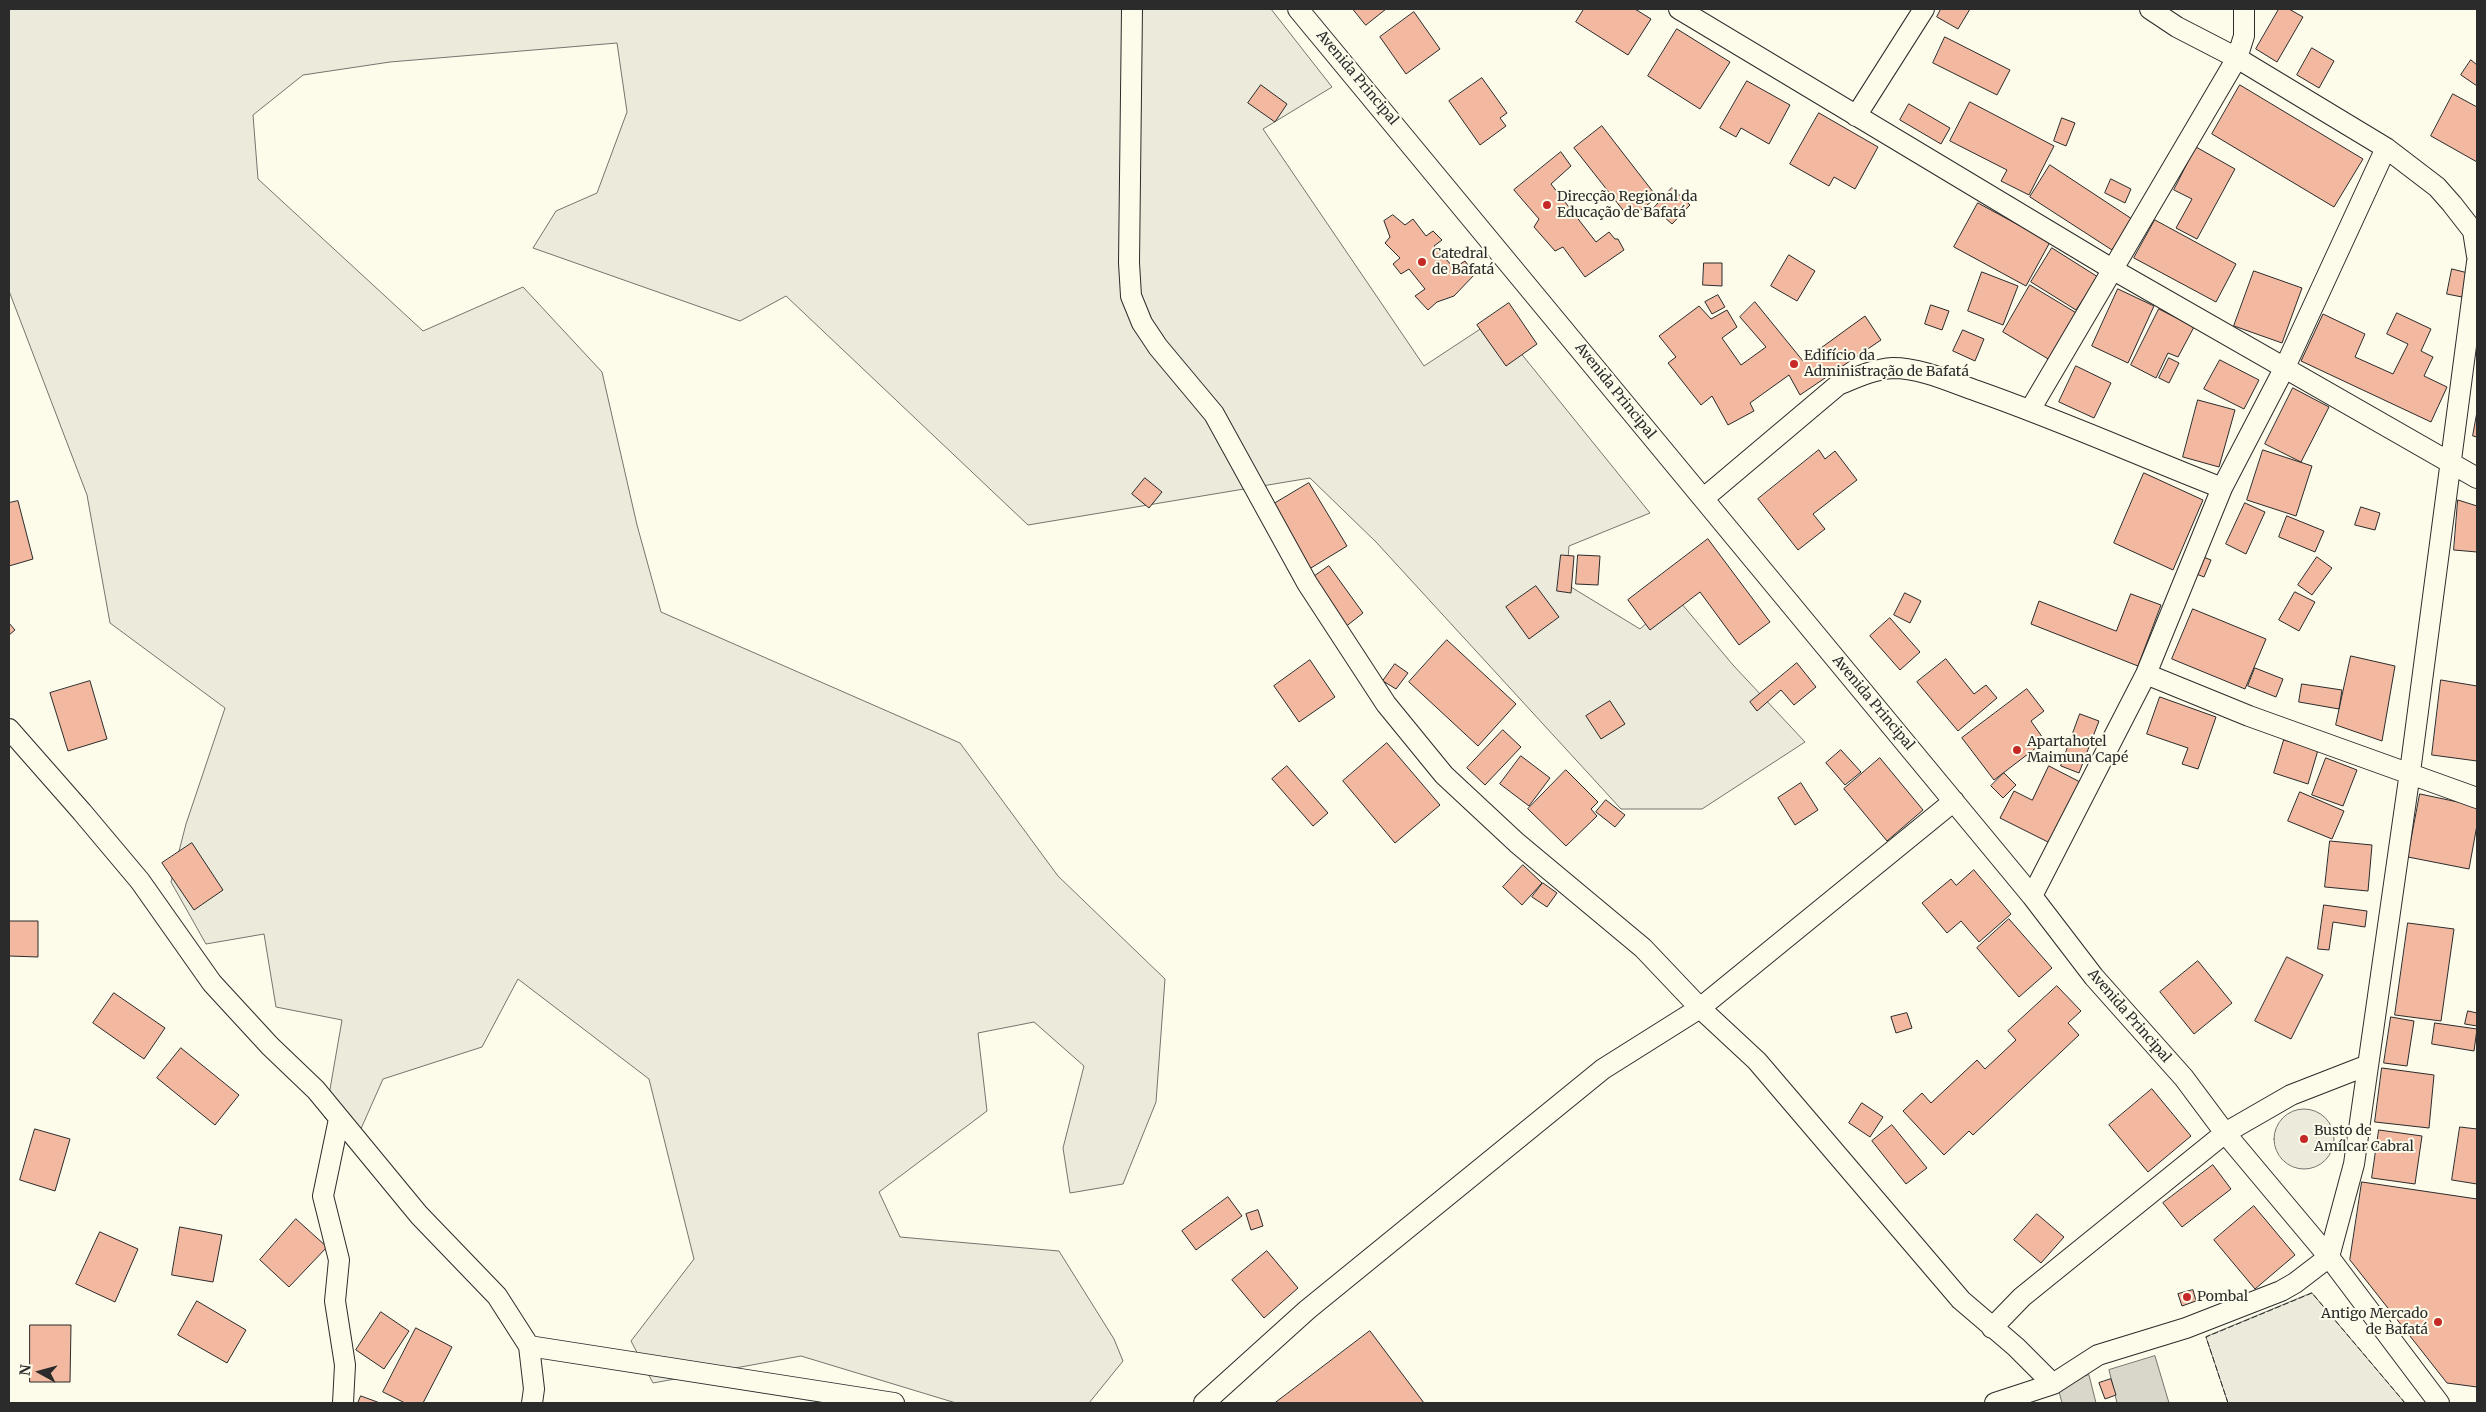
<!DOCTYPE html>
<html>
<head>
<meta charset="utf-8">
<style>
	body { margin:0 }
	#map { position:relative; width:2486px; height:1412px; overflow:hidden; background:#fdfbea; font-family:Merriweather,serif }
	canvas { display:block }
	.frame { position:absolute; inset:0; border:10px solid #2b2b2b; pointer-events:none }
	.north { position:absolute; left:15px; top:1347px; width:50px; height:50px; -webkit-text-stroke:4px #fdfbea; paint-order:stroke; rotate:277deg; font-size:14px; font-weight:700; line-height:20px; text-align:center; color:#2b2b2b }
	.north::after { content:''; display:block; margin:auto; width:18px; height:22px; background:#2b2b2b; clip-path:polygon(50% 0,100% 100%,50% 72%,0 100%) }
</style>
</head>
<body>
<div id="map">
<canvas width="2486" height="1412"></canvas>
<div class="frame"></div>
<div class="north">N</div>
</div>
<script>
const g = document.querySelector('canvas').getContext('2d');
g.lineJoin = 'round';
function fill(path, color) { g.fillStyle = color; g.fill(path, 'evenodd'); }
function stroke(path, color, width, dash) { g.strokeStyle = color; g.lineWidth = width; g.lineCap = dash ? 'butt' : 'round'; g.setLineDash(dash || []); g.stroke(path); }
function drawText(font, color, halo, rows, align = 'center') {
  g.font = font + ' Merriweather,serif'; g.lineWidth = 4; g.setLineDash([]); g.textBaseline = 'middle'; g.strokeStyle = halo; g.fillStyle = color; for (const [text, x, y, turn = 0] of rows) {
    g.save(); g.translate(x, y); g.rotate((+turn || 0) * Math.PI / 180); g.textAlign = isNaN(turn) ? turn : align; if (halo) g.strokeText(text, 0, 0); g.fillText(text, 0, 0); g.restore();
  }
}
const green = new Path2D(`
	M 9,9 L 1271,9 L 1332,87 L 1263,129 L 1424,366 L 1494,320 L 1650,513 L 1569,546 L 1566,584 L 1640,629 L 1676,597 L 1733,665 L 1805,742 L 1702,809 L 1621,809 L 1376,542 L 1310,478 L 1028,525 L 786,296 L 740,321 L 533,248 L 556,211 L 597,193 L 627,112 L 617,43 L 390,62 L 303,75 L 253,115 L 258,179 L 423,331 L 523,287 L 602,372 L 637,525 L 661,612 L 960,743 L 1058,876 L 1165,979 L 1156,1102 L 1123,1184 L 1070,1193 L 1063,1148 L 1084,1066 L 1034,1022 L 978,1033 L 987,1111 L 879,1192 L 900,1237 L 1059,1251 L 1114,1339 L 1123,1361 L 1089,1403 L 956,1403 L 801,1356 L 653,1383 L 631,1341 L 694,1259 L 649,1079 L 518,979 L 482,1047 L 383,1079 L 356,1140 L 325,1118 L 342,1020 L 276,1007 L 264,934 L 206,944 L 171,882 L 186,824 L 225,708 L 110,623 L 87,495 L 9,291 Z
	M2274 1139a30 30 0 1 1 60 0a30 30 0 1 1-60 0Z
	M 2312,1293 L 2405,1403 L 2228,1403 L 2206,1337 Z`);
fill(green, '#ecebdb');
stroke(green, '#74746e', 1);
const water = new Path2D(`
	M 2155,1356 L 2169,1403 L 2117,1403 L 2109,1370 Z
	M 2089,1375 L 2096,1403 L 2062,1403 L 2057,1384 Z`);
fill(water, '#d8d7c9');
stroke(water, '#74746e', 1);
const building = new Path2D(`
	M 1353,9 L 1386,9 L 1366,25 Z
	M 1584,9 L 1635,9 L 1651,19 L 1628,55 L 1576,22 Z
	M 1941,9 L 1970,9 L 1958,29 L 1937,17 Z
	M 2279,9 L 2289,9 L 2303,17 L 2277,62 L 2256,49 Z
	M 1414,12 L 1440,49 L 1406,74 L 1380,37 Z
	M 1677,29 L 1730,62 L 1700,109 L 1648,76 Z
	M 1945,37 L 2010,70 L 1997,95 L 1933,63 Z
	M 2312,48 L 2334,61 L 2319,88 L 2297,75 Z
	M 2471,60 L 2477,65 L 2477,86 L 2461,75 Z
	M 1482,78 L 1507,113 L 1500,118 L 1506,126 L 1480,145 L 1449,101 Z
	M 1747,81 L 1790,105 L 1769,144 L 1741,128 L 1736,137 L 1720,128 Z
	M 1261,85 L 1287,104 L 1275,122 L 1248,103 Z
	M 2240,85 L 2363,159 L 2334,207 L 2212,134 Z
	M 2453,94 L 2477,107 L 2477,162 L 2431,136 Z
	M 1970,102 L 2054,146 L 2029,195 L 2001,181 L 2007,170 L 1950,141 Z
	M 1909,104 L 1950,128 L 1941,144 L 1900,120 Z
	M 1819,113 L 1878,147 L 1855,189 L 1834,177 L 1829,186 L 1790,164 Z
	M 2062,118 L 2075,123 L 2066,146 L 2054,141 Z
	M 1602,126 L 1657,197 L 1630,219 L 1574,148 Z
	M 2196,147 L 2235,169 L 2197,239 L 2176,228 L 2192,199 L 2174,190 Z
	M 1561,152 L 1571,166 L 1551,184 L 1596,242 L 1609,232 L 1615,239 L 1618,239 L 1624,250 L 1585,277 L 1563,247 L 1555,251 L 1534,227 L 1539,219 L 1514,190 Z
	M 2050,165 L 2132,219 L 2112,250 L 2030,197 Z
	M 2111,179 L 2131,189 L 2125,203 L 2105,193 Z
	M 1672,188 L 1690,205 L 1672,224 L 1654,208 Z
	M 1978,203 L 2050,242 L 2026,286 L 1954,247 Z
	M 1393,215 L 1405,225 L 1413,219 L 1426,236 L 1433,231 L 1442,240 L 1434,246 L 1454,268 L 1465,261 L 1475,274 L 1454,296 L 1437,302 L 1428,310 L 1415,296 L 1425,289 L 1409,269 L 1401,274 L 1393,264 L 1400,258 L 1385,243 L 1390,237 L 1384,221 Z
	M 2155,220 L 2236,264 L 2216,302 L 2134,258 Z
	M 2052,248 L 2098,277 L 2076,310 L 2031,282 Z
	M 1789,255 L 1815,271 L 1797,301 L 1771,286 Z
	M 1704,263 L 1722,263 L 1722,286 L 1703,285 Z
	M 2452,269 L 2468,273 L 2462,297 L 2447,294 Z
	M 2254,271 L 2302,288 L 2282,343 L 2234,326 Z
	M 1982,272 L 2018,286 L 2003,325 L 1968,311 Z
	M 2030,285 L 2083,317 L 2055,363 L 2003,332 Z
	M 2118,289 L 2154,306 L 2128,363 L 2092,346 Z
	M 1718,295 L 1725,307 L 1712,314 L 1705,302 Z
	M 1755,302 L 1803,361 L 1865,316 L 1881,340 L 1800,395 L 1789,375 L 1750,403 L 1754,411 L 1728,425 L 1712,396 L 1701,405 L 1668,363 L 1676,357 L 1659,336 L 1699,306 L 1711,319 L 1727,310 L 1737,327 L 1722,338 L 1741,365 L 1766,347 L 1740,317 Z
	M 1509,303 L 1537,344 L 1506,366 L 1477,325 Z
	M 1931,305 L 1949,311 L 1942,330 L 1925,324 Z
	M 2159,309 L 2194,327 L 2178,357 L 2168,353 L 2156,378 L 2131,365 Z
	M 2397,313 L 2431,329 L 2421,351 L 2433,357 L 2424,376 L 2447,387 L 2431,422 L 2301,361 L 2323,314 L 2365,334 L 2355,357 L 2393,374 L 2408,344 L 2387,334 Z
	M 1963,330 L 1984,339 L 1975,361 L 1953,351 Z
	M 2169,358 L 2179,363 L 2169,383 L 2159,378 Z
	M 2220,360 L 2259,380 L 2244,409 L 2204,389 Z
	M 2076,366 L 2111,383 L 2094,418 L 2059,402 Z
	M 2293,388 L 2329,407 L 2301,462 L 2265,444 Z
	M 2198,400 L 2235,410 L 2219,467 L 2183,457 Z
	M 2477,412 L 2477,437 L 2473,436 Z
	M 1819,450 L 1825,459 L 1835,451 L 1857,480 L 1813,514 L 1825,529 L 1798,550 L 1758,499 Z
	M 2263,450 L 2312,466 L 2296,516 L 2247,500 Z
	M 2144,473 L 2203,500 L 2173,570 L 2114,543 Z
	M 1145,478 L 1162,492 L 1149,508 L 1132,494 Z
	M 1309,483 L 1347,546 L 1306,571 L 1267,508 Z
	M 2458,500 L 2477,506 L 2477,552 L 2454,550 Z
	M 18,501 L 33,559 L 9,566 L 9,503 Z
	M 2245,503 L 2265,512 L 2246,554 L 2226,544 Z
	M 2361,507 L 2380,513 L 2375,530 L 2355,525 Z
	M 2287,516 L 2324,531 L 2315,552 L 2279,537 Z
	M 1708,539 L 1770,622 L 1739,645 L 1700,592 L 1650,630 L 1628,600 Z
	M 1561,555 L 1574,556 L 1571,593 L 1557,591 Z
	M 1578,555 L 1600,556 L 1598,585 L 1576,584 Z
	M 2201,556 L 2211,560 L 2204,577 L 2194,573 Z
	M 2317,557 L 2332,568 L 2312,595 L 2298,585 Z
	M 1329,566 L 1363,613 L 1344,628 L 1309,580 Z
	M 1536,586 L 1559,617 L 1529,639 L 1506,607 Z
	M 2295,592 L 2315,602 L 2299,631 L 2279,620 Z
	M 1905,593 L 1921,601 L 1910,623 L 1894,615 Z
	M 2131,594 L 2161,605 L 2138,666 L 2031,624 L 2039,601 L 2116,631 Z
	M 2193,609 L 2266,639 L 2245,689 L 2172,659 Z
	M 1890,618 L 1920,652 L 1900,670 L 1870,636 Z
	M 9,623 L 15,630 L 9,635 Z
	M 1447,640 L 1516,704 L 1478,746 L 1409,682 Z
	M 2351,656 L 2395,666 L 2382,741 L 2336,725 Z
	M 1946,659 L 1974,694 L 1986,685 L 1997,698 L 1958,731 L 1917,682 Z
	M 1310,660 L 1335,697 L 1299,722 L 1274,686 Z
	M 1797,663 L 1816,687 L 1794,705 L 1781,690 L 1757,711 L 1750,702 Z
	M 1395,664 L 1408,673 L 1396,689 L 1383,681 Z
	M 2255,668 L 2283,679 L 2276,697 L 2248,686 Z
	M 2441,680 L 2477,686 L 2477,761 L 2432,755 Z
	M 90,681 L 107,739 L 68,751 L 50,693 Z
	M 2302,684 L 2342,690 L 2339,709 L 2299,702 Z
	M 2027,689 L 2044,711 L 2031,721 L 2045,741 L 1994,780 L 1962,738 Z
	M 2160,697 L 2216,717 L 2198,769 L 2182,764 L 2188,748 L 2147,734 Z
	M 1610,701 L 1625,724 L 1601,739 L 1586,716 Z
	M 2080,714 L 2099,721 L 2079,773 L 2061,766 Z
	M 1503,730 L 1521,747 L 1485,785 L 1467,768 Z
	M 2284,740 L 2318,750 L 2308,784 L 2274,773 Z
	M 1387,743 L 1440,805 L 1395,843 L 1343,781 Z
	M 1841,750 L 1861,772 L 1845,785 L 1826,763 Z
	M 1521,756 L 1550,778 L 1529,806 L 1500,784 Z
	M 1880,758 L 1923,810 L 1887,841 L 1844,789 Z
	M 2326,758 L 2357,770 L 2343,806 L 2312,795 Z
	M 1287,766 L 1328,813 L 1313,826 L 1272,779 Z
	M 2049,766 L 2080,782 L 2050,843 L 2000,818 L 2014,791 L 2032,800 Z
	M 1566,770 L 1598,802 L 1591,809 L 1597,816 L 1566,846 L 1528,809 Z
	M 2004,773 L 2016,785 L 2003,798 L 1991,786 Z
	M 1801,783 L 1818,810 L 1795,825 L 1778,798 Z
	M 2300,792 L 2344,811 L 2332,839 L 2288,821 Z
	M 2420,794 L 2477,806 L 2477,825 L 2469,869 L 2408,857 Z
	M 1606,800 L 1625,815 L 1615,827 L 1596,812 Z
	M 2330,841 L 2372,845 L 2368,891 L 2325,887 Z
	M 192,843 L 223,890 L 194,910 L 162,863 Z
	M 1523,865 L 1542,883 L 1522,905 L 1503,887 Z
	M 1974,870 L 2011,914 L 1979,942 L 1961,921 L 1947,933 L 1922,903 L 1951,879 L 1956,885 Z
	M 1543,883 L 1557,893 L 1547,907 L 1532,897 Z
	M 2324,905 L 2367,911 L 2365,927 L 2333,922 L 2329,950 L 2318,949 Z
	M 2009,919 L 2052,968 L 2019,997 L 1977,948 Z
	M 9,921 L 38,921 L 38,957 L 9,956 Z
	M 2408,923 L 2454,929 L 2441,1021 L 2395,1015 Z
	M 2287,957 L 2323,975 L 2291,1039 L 2255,1021 Z
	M 2198,961 L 2232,1003 L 2194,1034 L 2160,992 Z
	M 2057,986 L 2081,1011 L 2068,1023 L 2079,1035 L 1973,1135 L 1969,1131 L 1944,1155 L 1903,1111 L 1922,1093 L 1931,1103 L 1977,1060 L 1985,1069 L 2016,1040 L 2008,1031 Z
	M 114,993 L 165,1028 L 144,1059 L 93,1023 Z
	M 2468,1011 L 2477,1013 L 2477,1026 L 2465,1024 Z
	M 1907,1013 L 1912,1028 L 1896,1033 L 1891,1017 Z
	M 2391,1017 L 2414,1021 L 2407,1066 L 2384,1063 Z
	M 2435,1023 L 2477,1029 L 2474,1051 L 2432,1044 Z
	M 181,1048 L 239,1095 L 215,1125 L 157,1078 Z
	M 2382,1068 L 2434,1075 L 2429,1128 L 2375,1122 Z
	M 2152,1089 L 2191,1136 L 2148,1172 L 2109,1125 Z
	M 1862,1103 L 1883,1117 L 1870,1137 L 1849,1123 Z
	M 1892,1125 L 1927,1168 L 1906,1184 L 1872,1141 Z
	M 2460,1127 L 2477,1129 L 2477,1184 L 2452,1180 Z
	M 35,1129 L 70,1139 L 55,1191 L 20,1180 Z
	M 2379,1130 L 2422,1136 L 2415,1184 L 2372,1178 Z
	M 2213,1165 L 2231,1189 L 2182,1227 L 2163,1203 Z
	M 2362,1182 L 2477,1199 L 2477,1387 L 2447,1383 L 2350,1260 Z
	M 1228,1197 L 1242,1216 L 1196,1250 L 1182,1231 Z
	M 2254,1206 L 2295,1255 L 2255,1289 L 2214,1240 Z
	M 1258,1210 L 1263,1226 L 1251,1230 L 1246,1214 Z
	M 2037,1214 L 2064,1237 L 2041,1263 L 2014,1240 Z
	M 296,1219 L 327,1247 L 289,1287 L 260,1260 Z
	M 180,1227 L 222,1235 L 213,1282 L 172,1275 Z
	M 100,1232 L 138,1249 L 115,1302 L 76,1284 Z
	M 1267,1251 L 1298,1288 L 1264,1318 L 1232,1280 Z
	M 2193,1290 L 2196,1301 L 2182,1306 L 2178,1294 Z
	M 197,1301 L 246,1330 L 227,1363 L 178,1335 Z
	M 381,1312 L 409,1331 L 384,1369 L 356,1350 Z
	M 30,1325 L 71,1325 L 70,1382 L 30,1382 Z
	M 416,1328 L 452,1347 L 423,1403 L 405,1403 L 383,1392 Z
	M 1370,1331 L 1424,1403 L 1275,1403 Z
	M 2111,1379 L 2116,1395 L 2105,1399 L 2099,1383 Z
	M 361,1396 L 380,1403 L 358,1403 Z`);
fill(building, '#f2b8a0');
stroke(building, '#2b2b2b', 1);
const minor = new Path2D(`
	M 1132,9 L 1129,263 L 1131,296 L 1142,323 L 1158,347 L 1214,414 L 1307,583 L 1386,704 L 1444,775 L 1517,843 L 1643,948 L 1700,1008 L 1757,1061 L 1961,1300 L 2016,1347 L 2053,1384
	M 1298,9 L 2032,896 L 2094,977 L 2184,1078 L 2225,1133 L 2329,1257 L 2439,1403
	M 1679,9 L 2112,269 L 2477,478
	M 2150,9 L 2177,27 L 2237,58 L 2386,148 L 2437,187 L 2452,204 L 2473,231 L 2477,256
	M 1856,116 L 1924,9
	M 2030,410 L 2237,58 L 2244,36 L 2244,9
	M 1704,498 L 1838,385 C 1855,378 1874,369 1893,368 C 1921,368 1951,382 1977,391 C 2060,420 2140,456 2222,488
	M 2146,674 L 2249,716 L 2477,798
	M 9,729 L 82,812 L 140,881 L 212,983 L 270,1046 L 316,1090 L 419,1215 L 497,1296 L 529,1346 L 534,1389 L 532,1403
	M 2032,896 L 2146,674 L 2222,488 L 2285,367 L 2386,148
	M 339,1119 L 323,1196 L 339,1260 L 335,1301 L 345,1365 L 343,1403
	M 1992,1328 L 2022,1297 L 2225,1133 L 2291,1095 L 2368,1065
	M 529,1346 L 894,1403
	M 1204,1403 L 1307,1310 L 1603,1069 L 1700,1008 L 1954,801
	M 1995,1403 L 2053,1384 L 2098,1355 L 2186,1328 L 2281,1291 L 2295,1283 L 2329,1257 L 2354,1164 L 2410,772 L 2477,262`);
stroke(minor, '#2b2b2b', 22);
stroke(minor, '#fdfbea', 20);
stroke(new Path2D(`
	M 2228,1403 L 2206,1337 L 2312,1293 L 2405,1403`), '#2b2b2b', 1, [6, 2.5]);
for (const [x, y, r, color] of [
	[1547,205,5,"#c62828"],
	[1422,262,5,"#c62828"],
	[1794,364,5,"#c62828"],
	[2017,750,5,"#c62828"],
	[2304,1139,5,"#c62828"],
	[2187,1297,5,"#c62828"],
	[2438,1322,5,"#c62828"]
]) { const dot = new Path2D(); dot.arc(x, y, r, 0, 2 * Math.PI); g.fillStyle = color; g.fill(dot); stroke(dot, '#fdfbea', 2); }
drawText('14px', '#2b2b2b', '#fdfbea', [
	["Avenida Principal",1357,78,50],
	["Avenida Principal",1615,391,51],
	["Avenida Principal",1873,703,50],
	["Avenida Principal",2129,1016,49]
]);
drawText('14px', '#2b2b2b', '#fdfbea', [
	["Direcção Regional da",1557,197],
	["Educação de Bafatá",1557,213],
	["Catedral",1432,254],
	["de Bafatá",1432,270],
	["Edifício da",1804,356],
	["Administração de Bafatá",1804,372],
	["Apartahotel",2027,742],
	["Maimuna Capé",2027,758],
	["Busto de",2314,1131],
	["Amílcar Cabral",2314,1147],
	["Pombal",2197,1297],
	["Antigo Mercado",2428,1314,"right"],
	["de Bafatá",2428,1330,"right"]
], 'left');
</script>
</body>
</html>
